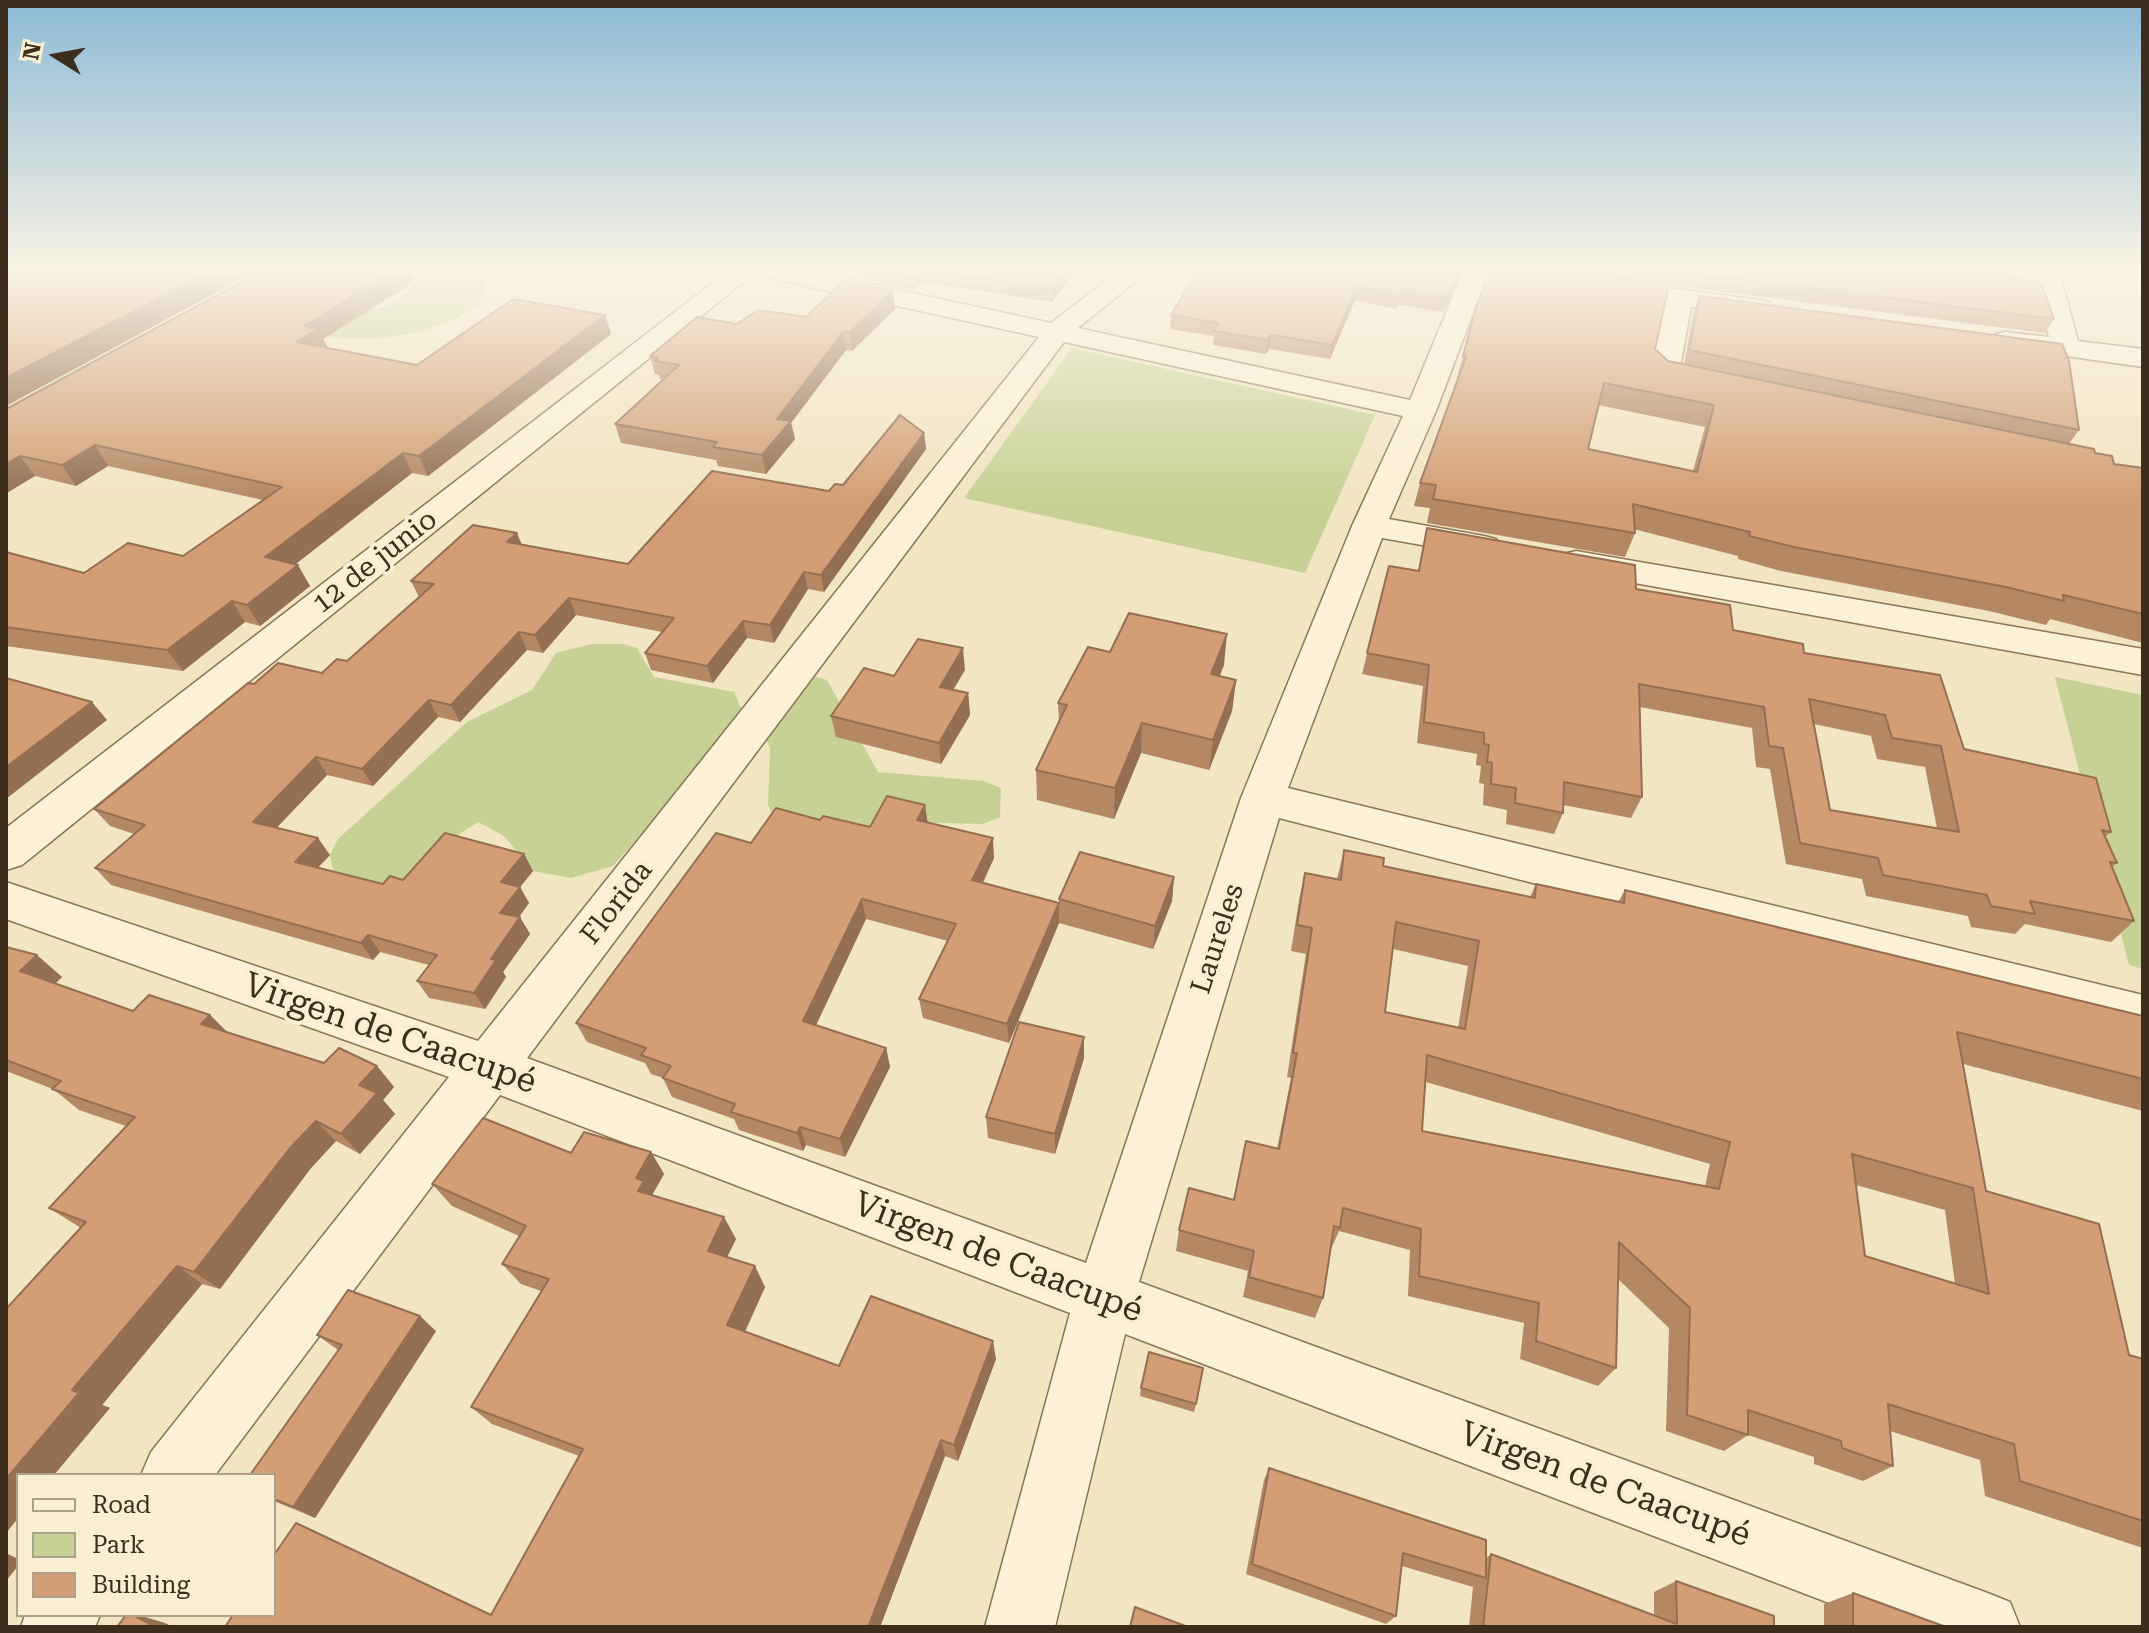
<!DOCTYPE html>
<html>
<head>
<meta charset="utf-8">
<style>
	body { margin:0 }
	#map { position:relative; width:2149px; height:1633px; overflow:hidden; background:#f2e5c2; font-family:"Roboto Serif",serif }
	canvas { display:block }
	.frame { position:absolute; inset:0; border:8px solid #3c2d1d; pointer-events:none }
	.legend { position:absolute; left:16px; top:1473px; width:260px; height:144px; box-sizing:border-box; background:#f8eed2; border:2px solid #ada18a; margin:0; padding:10px 14px; list-style:none; font-size:24px; color:#3c2d1d }
	.legend li { display:flex; align-items:center; gap:16px; height:40px }
	.legend b { width:40px; border:2px solid #ada18a }
	.north { position:absolute; left:16px; top:16px; width:80px; height:80px; -webkit-text-stroke:6px #f8eed2; paint-order:stroke; rotate:281deg; font-size:22px; font-weight:700; line-height:32px; text-align:center; color:#3c2d1d }
	.north::after { content:''; display:block; margin:auto; width:28px; height:36px; background:#3c2d1d; clip-path:polygon(50% 0,100% 100%,50% 72%,0 100%) }
</style>
</head>
<body>
<div id="map">
<canvas width="2149" height="1633"></canvas>
<div class="frame"></div>
<ul class="legend">
<li><b style="height:10px;background:#fbf1d6"></b>Road</li>
<li><b style="height:22px;background:#c8d195"></b>Park</li>
<li><b style="height:22px;background:#d39e75"></b>Building</li>
</ul>
<div class="north">N</div>
</div>
<script>
const g = document.querySelector('canvas').getContext('2d');
g.lineJoin = 'round';
function fill(path, color) { g.fillStyle = color; g.fill(path, 'evenodd'); }
function stroke(path, color, width, dash) { g.strokeStyle = color; g.lineWidth = width; g.lineCap = dash ? 'butt' : 'round'; g.setLineDash(dash || []); g.stroke(path); }
function drawText(font, color, halo, rows, align = 'center') {
  g.font = font + ' "Roboto Serif",serif'; g.lineWidth = 8; g.setLineDash([]); g.textBaseline = 'middle'; g.strokeStyle = halo; g.fillStyle = color; for (const [text, x, y, turn = 0] of rows) {
    g.save(); g.translate(x, y); g.rotate((+turn || 0) * Math.PI / 180); g.textAlign = isNaN(turn) ? turn : align; if (halo) g.strokeText(text, 0, 0); g.fillText(text, 0, 0); g.restore();
  }
}
fill(new Path2D(`
	M 389,271 L 477,271 L 487,288 C 474,333 354,349 317,333 L 371,309 L 385,307 L 408,293 L 413,282 Z
	M 1072,348 L 1375,415 L 1305,573 L 964,498 Z
	M 591,644 L 623,644 L 637,648 L 654,677 L 734,692 L 743,713 L 739,725 L 613,866 L 571,878 L 533,871 L 504,836 L 478,822 L 441,846 L 413,883 L 348,882 L 334,875 L 330,855 L 338,839 L 467,722 L 532,690 L 556,653 Z
	M 798,672 L 827,680 L 878,772 L 984,781 L 1001,788 L 1000,817 L 983,824 L 906,822 L 827,836 L 774,819 L 768,805 L 770,748 L 753,709 Z
	M 2055,677 L 2143,695 L 2143,969 L 2129,965 Z`), '#c8d195');
const minor = new Path2D(`
	M 728,271 L 757,271 L 22,865 L 6,870 L 6,828 Z
	M 761,271 L 811,271 L 1051,323 L 1119,271 L 1148,271 L 1078,328 L 1410,400 L 1463,271 L 1489,271 L 1436,411 L 1389,519 L 1484,536 L 1496,539 L 1501,546 L 1496,553 L 1484,556 L 1382,538 L 1288,788 L 2143,995 L 2143,1039 L 1279,818 L 1139,1282 L 1985,1592 L 2010,1602 L 2020,1627 L 1892,1627 L 1125,1334 L 1055,1627 L 985,1627 L 1070,1313 L 500,1095 L 215,1475 L 141,1475 L 151,1452 L 449,1077 L 6,919 L 6,882 L 478,1041 L 1039,337 L 774,279 L 765,276 ZM 1064,342 L 1403,416 L 1352,526 L 1241,798 L 1086,1263 L 527,1058 Z
	M 2033,271 L 2059,271 L 2078,341 L 2143,349 L 2143,367 L 1996,346 L 1992,340 L 1996,334 L 2006,332 L 2049,337 Z
	M 1609,280 L 1759,300 L 1769,302 L 1773,308 L 1769,314 L 1759,316 L 1691,307 L 1680,368 L 1720,377 L 1725,383 L 1720,389 L 1710,392 L 1655,377 L 1650,371 L 1665,303 L 1600,294 L 1596,288 L 1600,282 Z
	M 1576,551 L 2143,649 L 2143,675 L 1563,570 L 1558,562 L 1563,554 Z
	M 25,1615 L 100,1615 L 95,1627 L 21,1627 Z`);
stroke(minor, '#8d7557', 3);
fill(minor, '#fbf1d6');
fill(new Path2D(`
	M 863,271 L 1076,271 L 1052,302 L 922,282 L 914,290 L 864,279 Z
	M 1181,271 L 1462,271 L 1443,312 L 1399,305 L 1396,309 L 1355,300 L 1330,359 L 1269,349 L 1266,354 L 1213,345 L 1214,336 L 1170,329 L 1171,315 L 1196,274 Z
	M 1564,271 L 2006,271 L 2008,277 L 2054,319 L 2045,333 L 1669,285 L 1655,349 L 1668,361 L 1684,364 L 1694,310 L 1700,296 L 2079,430 L 2069,444 L 2095,453 L 2114,464 L 2143,468 L 2143,643 L 2050,619 L 2046,625 L 1989,611 L 1781,571 L 1738,559 L 1738,556 L 1634,529 L 1635,533 L 1625,557 L 1427,523 L 1430,508 L 1414,506 L 1420,483 L 1458,378 L 1457,378 L 1476,307 ZM 1598,405 L 1705,427 L 1693,471 L 1588,449 Z
	M 414,282 L 323,339 L 328,348 L 417,365 L 605,315 L 611,334 L 428,476 L 412,473 L 295,564 L 310,586 L 260,626 L 245,622 L 183,671 L 6,646 L 6,552 L 84,573 L 183,556 L 263,500 L 108,466 L 76,486 L 35,476 L 6,492 L 6,409 Z
	M 895,309 L 852,351 L 846,350 L 791,423 L 795,439 L 766,474 L 718,466 L 716,460 L 621,443 L 615,424 L 663,379 L 660,379 L 659,375 L 655,374 L 650,356 L 737,324 Z
	M 924,433 L 926,449 L 824,592 L 808,589 L 774,643 L 747,638 L 713,683 L 651,670 L 645,653 L 662,632 L 576,615 L 543,653 L 527,650 L 460,722 L 438,717 L 373,786 L 327,775 L 276,828 L 330,855 L 318,867 L 383,884 L 524,854 L 533,871 L 520,887 L 529,903 L 519,917 L 530,934 L 503,972 L 506,977 L 485,1009 L 429,998 L 417,981 L 429,965 L 380,952 L 373,960 L 111,885 L 95,868 L 134,834 L 110,826 L 94,809 L 254,684 L 322,673 L 347,661 L 419,597 L 411,581 L 522,545 L 628,564 L 829,491 L 843,485 Z
	M 1427,528 L 1636,589 L 1733,630 L 1804,653 L 1964,749 L 2111,832 L 2105,837 L 2117,863 L 2112,867 L 2134,921 L 2111,942 L 2025,924 L 2015,934 L 1971,927 L 1968,916 L 1866,896 L 1862,879 L 1786,864 L 1770,769 L 1756,767 L 1752,728 L 1640,707 L 1642,797 L 1631,818 L 1563,805 L 1563,813 L 1554,834 L 1506,824 L 1507,810 L 1483,805 L 1484,784 L 1479,783 L 1481,766 L 1476,765 L 1477,754 L 1417,743 L 1423,686 L 1362,674 L 1389,566 L 1418,571 ZM 1814,724 L 1871,736 L 1877,759 L 1925,767 L 1937,828 L 1830,810 Z
	M 1110,652 L 1224,665 L 1219,676 L 1236,680 L 1232,711 L 1209,770 L 1141,753 L 1114,819 L 1037,800 L 1036,770 L 1059,722 L 1058,703 Z
	M 965,670 L 953,690 L 968,693 L 970,715 L 941,764 L 836,737 L 831,716 L 894,676 Z
	M 925,805 L 927,822 L 994,858 L 983,883 L 1059,903 L 1059,923 L 1009,1043 L 923,1018 L 919,999 L 948,941 L 866,919 L 816,1025 L 886,1048 L 890,1067 L 845,1157 L 806,1145 L 803,1151 L 739,1130 L 734,1119 L 672,1097 L 663,1078 L 651,1074 L 645,1063 L 587,1042 L 576,1023 L 751,843 L 820,820 L 870,827 Z
	M 1344,850 L 1383,866 L 1530,897 L 1536,884 L 1618,902 L 1625,890 L 2143,1016 L 2143,1111 L 1963,1064 L 1986,1191 L 2129,1355 L 2143,1359 L 2143,1548 L 1985,1496 L 1980,1460 L 1890,1431 L 1893,1466 L 1863,1481 L 1814,1464 L 1814,1457 L 1748,1435 L 1724,1451 L 1666,1431 L 1669,1328 L 1618,1279 L 1616,1368 L 1598,1386 L 1520,1359 L 1524,1323 L 1408,1296 L 1410,1250 L 1339,1231 L 1331,1249 L 1330,1249 L 1323,1298 L 1315,1318 L 1243,1297 L 1248,1271 L 1176,1251 L 1179,1230 L 1234,1200 L 1277,1149 L 1291,1078 L 1287,1077 L 1306,954 L 1291,951 L 1299,900 L 1305,873 L 1337,879 ZM 1393,949 L 1468,966 L 1458,1028 L 1385,1012 ZM 1426,1082 L 1710,1164 L 1705,1186 L 1422,1131 ZM 1856,1185 L 1945,1210 L 1955,1284 L 1865,1256 Z
	M 1174,877 L 1172,901 L 1153,949 L 1059,923 L 1059,899 Z
	M 6,947 L 62,977 L 55,984 L 133,1011 L 210,1015 L 227,1032 L 324,1063 L 377,1066 L 394,1087 L 383,1100 L 395,1114 L 360,1154 L 336,1141 L 311,1168 L 220,1289 L 202,1284 L 102,1405 L 110,1408 L 18,1475 L 18,1518 L 6,1533 L 6,1309 L 81,1228 L 49,1208 L 126,1126 L 79,1110 L 53,1089 L 6,1071 Z
	M 1084,1058 L 1055,1154 L 988,1138 L 986,1117 Z
	M 651,1152 L 664,1174 L 652,1195 L 736,1239 L 727,1257 L 765,1287 L 745,1332 L 839,1366 L 996,1359 L 958,1461 L 945,1456 L 880,1627 L 225,1627 L 491,1615 L 579,1456 L 492,1424 L 471,1407 L 541,1291 L 521,1284 L 502,1264 L 519,1236 L 452,1206 L 432,1184 L 571,1153 Z
	M 436,1331 L 315,1518 L 274,1501 L 274,1475 L 338,1350 L 317,1335 Z
	M 1141,1388 L 1196,1404 L 1194,1412 L 1140,1396 Z
	M 1269,1468 L 1486,1558 L 1491,1554 L 1654,1615 L 1654,1592 L 1676,1581 L 1774,1627 L 1469,1627 L 1473,1587 L 1402,1566 L 1396,1616 L 1386,1624 L 1246,1574 L 1264,1480 Z
	M 1853,1593 L 1946,1627 L 1824,1627 L 1824,1604 Z`), '#b58865');
fill(new Path2D(`
	M 211,271 L 256,271 L 6,406 L 6,378 Z
	M 394,271 L 409,271 L 414,282 L 323,339 L 328,348 L 296,342 L 304,326 Z
	M 918,271 L 921,271 L 922,282 L 914,290 L 912,276 Z
	M 1066,271 L 1076,271 L 1052,302 L 1052,289 Z
	M 1459,271 L 1462,271 L 1443,312 L 1446,298 Z
	M 1357,286 L 1355,300 L 1330,359 L 1332,345 Z
	M 893,291 L 895,309 L 852,351 L 849,333 Z
	M 605,315 L 611,334 L 428,476 L 419,456 Z
	M 843,332 L 846,350 L 791,423 L 795,439 L 766,474 L 762,455 L 777,419 Z
	M 1271,335 L 1269,349 L 1266,354 L 1268,340 Z
	M 924,433 L 926,449 L 824,592 L 821,575 Z
	M 95,445 L 108,466 L 76,486 L 62,465 Z
	M 403,453 L 412,473 L 278,578 L 265,557 Z
	M 20,456 L 35,476 L 7,493 L 6,464 Z
	M 517,533 L 524,550 L 507,542 Z
	M 298,565 L 310,586 L 260,626 L 247,605 Z
	M 804,572 L 808,589 L 774,643 L 770,625 Z
	M 569,598 L 576,615 L 543,653 L 535,635 Z
	M 232,601 L 245,622 L 183,671 L 167,650 Z
	M 743,621 L 747,638 L 713,683 L 707,666 Z
	M 519,632 L 527,650 L 460,722 L 451,705 Z
	M 1227,634 L 1224,665 L 1208,705 L 1211,674 Z
	M 963,648 L 965,670 L 942,708 L 940,687 Z
	M 1236,680 L 1232,711 L 1209,770 L 1213,740 Z
	M 968,693 L 970,715 L 941,764 L 939,743 Z
	M 429,700 L 438,717 L 373,786 L 362,769 Z
	M 92,702 L 107,720 L 6,799 L 6,767 Z
	M 1142,723 L 1141,753 L 1114,819 L 1115,788 Z
	M 316,757 L 327,775 L 266,839 L 253,822 Z
	M 925,805 L 928,825 L 917,820 Z
	M 318,838 L 330,855 L 308,878 L 295,862 Z
	M 993,838 L 994,858 L 974,900 L 972,880 Z
	M 524,854 L 533,871 L 520,887 L 529,903 L 510,929 L 500,913 L 501,882 Z
	M 1174,877 L 1172,901 L 1153,949 L 1155,926 Z
	M 862,899 L 866,919 L 809,1040 L 803,1021 Z
	M 1059,903 L 1059,923 L 1009,1043 L 1007,1024 Z
	M 520,917 L 530,934 L 503,972 L 506,977 L 485,1009 L 474,993 L 491,959 Z
	M 368,935 L 380,952 L 373,960 L 361,943 Z
	M 37,955 L 62,977 L 45,993 L 20,971 Z
	M 210,1015 L 231,1036 L 201,1024 Z
	M 1084,1037 L 1084,1058 L 1055,1154 L 1055,1134 Z
	M 886,1048 L 890,1067 L 845,1157 L 840,1139 Z
	M 377,1066 L 394,1087 L 383,1100 L 395,1114 L 360,1154 L 341,1134 L 359,1085 Z
	M 316,1121 L 336,1141 L 311,1168 L 220,1289 L 194,1272 L 290,1148 Z
	M 800,1127 L 806,1145 L 803,1151 L 797,1133 Z
	M 651,1152 L 664,1174 L 652,1195 L 638,1191 L 636,1178 Z
	M 724,1217 L 736,1239 L 720,1271 L 708,1251 Z
	M 177,1266 L 202,1284 L 102,1405 L 110,1408 L 54,1475 L 18,1475 L 18,1518 L 6,1533 L 6,1479 L 72,1390 Z
	M 755,1266 L 765,1287 L 739,1344 L 727,1325 Z
	M 420,1316 L 436,1331 L 315,1518 L 293,1507 Z
	M 993,1341 L 996,1359 L 958,1461 L 954,1445 Z
	M 941,1440 L 945,1456 L 880,1627 L 868,1627 Z
	M 6,1553 L 18,1559 L 18,1566 L 6,1581 Z
	M 133,1615 L 138,1615 L 165,1623 L 173,1627 L 156,1627 Z`), '#946f52');
const building = new Path2D(`
	M 6,271 L 211,271 L 6,378 Z
	M 262,271 L 394,271 L 304,326 L 318,329 L 296,342 L 417,365 L 513,299 L 605,315 L 419,456 L 403,453 L 265,557 L 298,565 L 247,605 L 232,601 L 167,650 L 6,627 L 6,552 L 84,573 L 128,543 L 183,556 L 282,487 L 95,445 L 62,465 L 20,456 L 6,464 L 6,409 Z
	M 887,271 L 918,271 L 912,276 Z
	M 937,271 L 1066,271 L 1052,289 Z
	M 1198,271 L 1459,271 L 1446,298 L 1401,291 L 1399,295 L 1357,286 L 1332,345 L 1271,335 L 1268,340 L 1214,331 L 1219,323 L 1171,315 Z
	M 1490,271 L 1561,271 L 1669,285 L 1655,349 L 1668,361 L 2094,449 L 2095,453 L 2112,456 L 2114,464 L 2143,468 L 2143,614 L 2063,595 L 2064,601 L 2006,587 L 1794,547 L 1749,536 L 1750,532 L 1633,504 L 1635,533 L 1433,499 L 1436,485 L 1420,483 L 1466,357 L 1463,356 L 1476,307 ZM 1604,383 L 1714,405 L 1697,472 L 1588,449 Z
	M 1674,271 L 2006,271 L 2008,277 L 2041,283 L 2054,319 Z
	M 844,281 L 893,291 L 849,333 L 843,332 L 777,419 L 791,421 L 762,455 L 713,447 L 717,442 L 615,424 L 679,365 L 655,361 L 658,358 L 650,356 L 697,317 L 737,324 L 758,310 L 806,317 Z
	M 1700,296 L 2062,344 L 2069,361 L 2079,430 L 1689,350 Z
	M 900,415 L 924,433 L 821,575 L 804,572 L 770,625 L 743,621 L 707,666 L 645,653 L 674,618 L 569,598 L 535,635 L 519,632 L 451,705 L 429,700 L 362,769 L 316,757 L 253,822 L 318,838 L 295,862 L 383,884 L 390,876 L 403,880 L 445,833 L 524,854 L 501,882 L 520,887 L 500,913 L 520,917 L 491,959 L 496,960 L 474,993 L 417,981 L 437,955 L 368,935 L 361,943 L 95,868 L 145,825 L 94,809 L 248,683 L 254,684 L 278,663 L 322,673 L 337,659 L 347,661 L 434,584 L 411,581 L 473,525 L 517,533 L 507,542 L 628,564 L 712,471 L 829,491 L 835,484 L 843,485 Z
	M 1427,528 L 1635,565 L 1636,589 L 1730,605 L 1733,630 L 1803,644 L 1804,653 L 1940,675 L 1964,749 L 2096,778 L 2111,832 L 2102,830 L 2117,863 L 2110,862 L 2134,921 L 2030,901 L 2035,914 L 1991,906 L 1987,895 L 1883,875 L 1878,858 L 1800,843 L 1783,748 L 1769,746 L 1764,707 L 1639,684 L 1642,797 L 1564,782 L 1563,813 L 1515,803 L 1516,788 L 1491,784 L 1492,763 L 1487,762 L 1489,745 L 1484,744 L 1484,733 L 1424,722 L 1429,665 L 1367,653 L 1389,566 L 1419,571 ZM 1809,699 L 1885,715 L 1892,738 L 1941,746 L 1959,832 L 1830,810 Z
	M 1129,613 L 1227,634 L 1211,674 L 1236,680 L 1213,740 L 1142,723 L 1115,788 L 1036,770 L 1067,705 L 1058,703 L 1088,647 L 1110,652 Z
	M 918,639 L 963,648 L 940,687 L 968,693 L 939,743 L 831,716 L 864,668 L 894,676 Z
	M 6,678 L 92,702 L 6,767 Z
	M 887,796 L 925,805 L 917,820 L 993,838 L 972,880 L 1059,903 L 1007,1024 L 919,999 L 956,924 L 862,899 L 803,1021 L 886,1048 L 840,1139 L 800,1127 L 797,1133 L 731,1112 L 735,1104 L 663,1078 L 671,1066 L 641,1055 L 646,1048 L 576,1023 L 716,833 L 751,843 L 776,808 L 820,820 L 823,816 L 870,827 Z
	M 1344,850 L 1384,858 L 1383,866 L 1535,898 L 1536,884 L 1624,903 L 1625,890 L 2143,1016 L 2143,1079 L 1957,1032 L 1986,1191 L 2099,1224 L 2129,1355 L 2143,1359 L 2143,1521 L 2020,1481 L 2014,1444 L 1888,1404 L 1893,1466 L 1842,1448 L 1841,1441 L 1748,1410 L 1748,1435 L 1687,1415 L 1690,1308 L 1619,1242 L 1616,1368 L 1536,1341 L 1539,1303 L 1419,1276 L 1421,1229 L 1343,1208 L 1340,1228 L 1334,1226 L 1323,1298 L 1249,1277 L 1254,1251 L 1179,1230 L 1189,1188 L 1234,1200 L 1246,1141 L 1279,1149 L 1297,1053 L 1293,1053 L 1312,928 L 1297,925 L 1305,873 L 1341,880 ZM 1396,922 L 1479,941 L 1465,1029 L 1385,1012 ZM 1427,1055 L 1730,1142 L 1719,1189 L 1422,1131 ZM 1852,1154 L 1973,1188 L 1989,1294 L 1865,1256 Z
	M 1080,852 L 1174,877 L 1155,926 L 1059,899 Z
	M 6,947 L 37,955 L 20,971 L 133,1011 L 149,995 L 210,1015 L 201,1024 L 324,1063 L 339,1048 L 377,1066 L 359,1085 L 377,1093 L 341,1134 L 316,1121 L 290,1148 L 194,1272 L 177,1266 L 72,1390 L 79,1393 L 6,1479 L 6,1309 L 86,1222 L 49,1208 L 135,1117 L 52,1089 L 61,1081 L 6,1060 Z
	M 1019,1022 L 1084,1037 L 1055,1134 L 986,1117 Z
	M 483,1118 L 571,1153 L 584,1132 L 651,1152 L 636,1178 L 644,1181 L 638,1191 L 724,1217 L 708,1251 L 755,1266 L 727,1325 L 839,1366 L 871,1296 L 993,1341 L 954,1445 L 941,1440 L 868,1627 L 225,1627 L 233,1615 L 274,1615 L 274,1555 L 296,1523 L 491,1615 L 583,1449 L 471,1407 L 549,1279 L 502,1264 L 526,1226 L 432,1184 Z
	M 348,1290 L 420,1316 L 293,1507 L 274,1499 L 274,1475 L 250,1475 L 342,1345 L 317,1335 Z
	M 1149,1352 L 1203,1368 L 1196,1404 L 1141,1388 Z
	M 1269,1468 L 1486,1540 L 1486,1578 L 1403,1553 L 1396,1616 L 1252,1564 Z
	M 1491,1554 L 1677,1624 L 1676,1581 L 1774,1616 L 1774,1627 L 1483,1627 Z
	M 1853,1593 L 1946,1627 L 1853,1627 Z
	M 1135,1607 L 1188,1627 L 1130,1627 Z
	M 126,1615 L 133,1615 L 156,1627 L 117,1627 Z`);
fill(building, '#d39e75');
stroke(building, '#946f52', 2);
const sky = g.createLinearGradient(0, 0, 0, 500);
sky.addColorStop(0, '#8dbad6');
sky.addColorStop(0.54, '#f9f3e4');
sky.addColorStop(1, '#f9f3e400');
g.fillStyle = sky;
g.fillRect(0, 0, 2149, 500);
drawText('28px', '#3c2d1d', '#f8eed2', [
	["12 de junio",375,562,-38],
	["Florida",617,903,-52],
	["Laureles",1218,939,-72]
]);
drawText('34px', '#3c2d1d', '#f8eed2', [
	["Virgen de Caacupé",390,1034,19],
	["Virgen de Caacupé",998,1258,21],
	["Virgen de Caacupé",1605,1485,20]
]);
</script>
</body>
</html>
